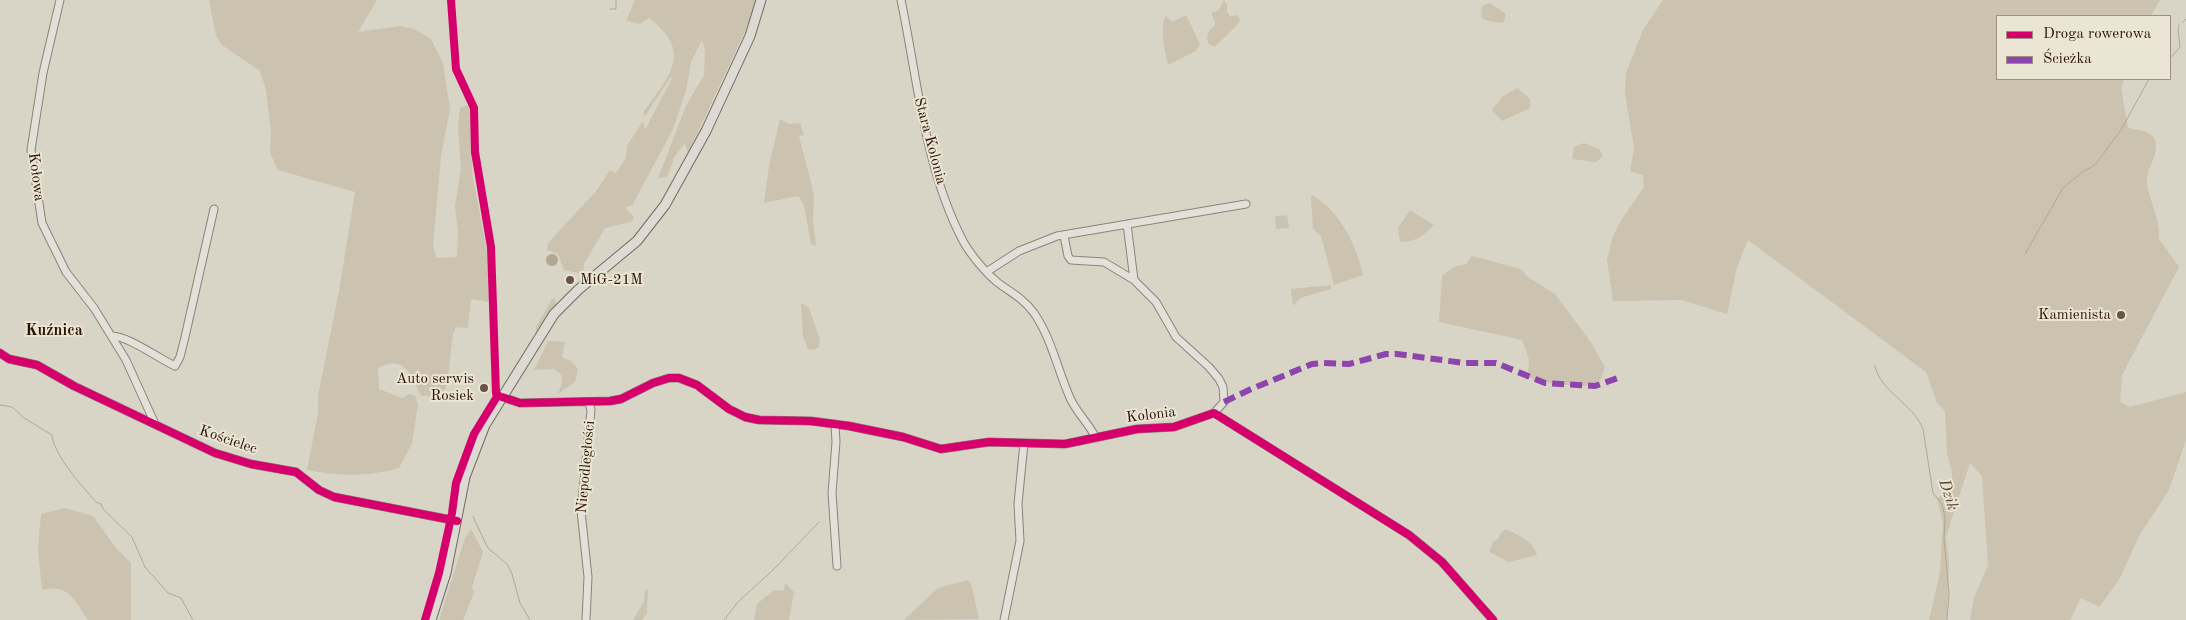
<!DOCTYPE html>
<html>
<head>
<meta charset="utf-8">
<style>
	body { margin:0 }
	#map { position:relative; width:2186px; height:620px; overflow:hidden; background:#d8d4c6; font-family:"Old Standard TT",serif }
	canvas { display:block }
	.legend { position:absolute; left:1996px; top:15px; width:175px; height:65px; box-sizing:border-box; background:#ebe5d5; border:1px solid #9e9080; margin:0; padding:6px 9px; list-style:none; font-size:15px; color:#2b1100 }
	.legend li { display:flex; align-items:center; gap:10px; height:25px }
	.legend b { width:25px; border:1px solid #9e9080 }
</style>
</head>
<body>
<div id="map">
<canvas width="2186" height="620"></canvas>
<ul class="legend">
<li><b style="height:6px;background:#d6006c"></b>Droga rowerowa</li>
<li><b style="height:6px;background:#8e44ad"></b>Ścieżka</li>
</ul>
</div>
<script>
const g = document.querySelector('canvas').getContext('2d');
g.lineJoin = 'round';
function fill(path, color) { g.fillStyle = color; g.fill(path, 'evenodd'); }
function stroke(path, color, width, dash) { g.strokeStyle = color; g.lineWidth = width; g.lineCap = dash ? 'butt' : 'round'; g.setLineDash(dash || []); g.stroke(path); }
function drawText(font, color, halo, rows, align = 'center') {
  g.font = font + ' "Old Standard TT",serif'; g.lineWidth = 4; g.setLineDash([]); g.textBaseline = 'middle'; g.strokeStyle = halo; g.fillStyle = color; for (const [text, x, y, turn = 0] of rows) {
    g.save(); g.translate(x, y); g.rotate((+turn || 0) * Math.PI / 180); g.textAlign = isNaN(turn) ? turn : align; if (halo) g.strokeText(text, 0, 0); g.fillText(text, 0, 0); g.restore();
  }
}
fill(new Path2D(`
	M 209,0 L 377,0 L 358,32 L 400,26 L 414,29 L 431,39 L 443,63 L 450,109 L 441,156 L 433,244 L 436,258 L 457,257 L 458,232 L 455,206 L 461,168 L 458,128 L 460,108 L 468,105 L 472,114 L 471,149 L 473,179 L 487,250 L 489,302 L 471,299 L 468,328 L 456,327 L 453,334 L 447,385 L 441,395 L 422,396 C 410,378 408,353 378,368 L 379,389 L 402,398 L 409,394 L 415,396 L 418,404 L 412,444 L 399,468 C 369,477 338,476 307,470 L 318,413 L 318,396 L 339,291 L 355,192 L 278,170 L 270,153 L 271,132 L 266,90 L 260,71 L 222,45 L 216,36 Z
	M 635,0 L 756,0 L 749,23 L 688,153 L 685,143 L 675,156 L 667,177 L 658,178 L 686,106 L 704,75 L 705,50 L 702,40 L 691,62 L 686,91 L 673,129 L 636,198 L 633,204 L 625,208 L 634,217 L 631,222 L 605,228 L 584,264 L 583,274 L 564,270 L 558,254 L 547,250 L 548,243 L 597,190 L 610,170 L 616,173 L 626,158 L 627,146 L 643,121 L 645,130 L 672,78 L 671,77 L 645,116 L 643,113 C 668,77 695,53 649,18 L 640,24 L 626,21 Z
	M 1224,0 L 1227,5 L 1227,12 L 1230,16 L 1238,15 L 1240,21 C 1238,25 1218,44 1214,47 L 1208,43 C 1206,34 1208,31 1215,25 L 1215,21 L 1211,13 L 1219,10 Z
	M 1663,0 L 2160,0 L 2151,16 L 1997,16 L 1997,79 L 2124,79 L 2121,88 L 2128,128 C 2137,130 2151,130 2155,140 C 2159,154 2149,165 2147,178 C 2145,192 2161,218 2159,239 L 2179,267 L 2122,375 L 2120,402 L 2130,407 L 2186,392 L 2186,440 L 2169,490 L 2139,536 L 2119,580 L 2099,607 L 2081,598 L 2070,620 L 1970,620 L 1974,598 L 1988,565 L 1982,476 L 1970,463 L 1946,536 L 1949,564 L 1947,620 L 1929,620 L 1940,572 L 1943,523 L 1937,498 L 1951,491 L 1952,471 L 1947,455 L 1945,411 L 1937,403 L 1926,372 L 1748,240 L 1737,267 L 1727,314 L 1682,300 L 1613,301 L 1607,260 L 1613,236 L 1622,219 L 1644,187 L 1643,175 L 1630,171 L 1634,148 L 1625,93 L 1626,73 L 1643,30 Z
	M 1490,3 L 1506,14 L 1503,23 L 1488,21 L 1481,18 L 1482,6 Z
	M 1186,15 L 1200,44 L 1196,51 L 1168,65 C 1165,51 1159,29 1166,16 L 1172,22 Z
	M 1517,88 L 1530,99 L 1530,108 L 1502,121 L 1492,110 L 1502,97 Z
	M 780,119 L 789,124 L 800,123 L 804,135 L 799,136 L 814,194 L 813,220 L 816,246 L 811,244 L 804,205 L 798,196 L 764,203 L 769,166 Z
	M 1584,143 L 1599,149 L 1603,156 L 1596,162 L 1572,159 L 1574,147 Z
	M 1312,195 C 1340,211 1356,244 1363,275 L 1334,285 L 1321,236 L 1313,229 L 1311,197 Z
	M 1410,210 L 1434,225 C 1423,236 1416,242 1400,242 L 1398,228 Z
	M 1287,215 L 1289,228 L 1276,229 L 1275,216 Z
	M 1472,256 L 1521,269 L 1528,277 L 1555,294 L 1590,341 L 1605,367 L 1601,378 L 1595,386 C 1573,385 1548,386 1528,377 L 1529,359 L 1522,340 L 1439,322 L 1442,276 L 1454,267 L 1466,264 Z
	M 1331,285 L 1331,289 L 1300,298 L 1293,306 L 1291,289 Z
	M 555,298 L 556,305 L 536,332 L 536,327 L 552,299 Z
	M 801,303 L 809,308 L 820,340 L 819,347 L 813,350 L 808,349 L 803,336 Z
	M 548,341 L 565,342 L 562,357 L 571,361 L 578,369 L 575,382 L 558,394 L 562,383 L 561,374 L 554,369 L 534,370 Z
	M 65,508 L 93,516 L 116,548 L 131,563 L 131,620 L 88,620 C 75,602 70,583 42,590 L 38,549 L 41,514 Z
	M 471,529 L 483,552 L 472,587 L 474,593 L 463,620 L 439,620 L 465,538 Z
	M 1506,529 C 1518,535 1533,541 1537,555 L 1509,562 L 1489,552 L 1493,542 L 1498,539 L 1500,534 Z
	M 968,580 L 972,587 L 979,619 L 904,620 L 938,588 Z
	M 785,583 L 794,592 L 789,620 L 754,620 L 757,604 L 774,590 L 784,591 Z
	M 648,589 L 647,613 L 642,620 L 633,620 L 644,601 L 645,591 Z`), '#cbc3b0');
fill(new Path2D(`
	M546 260a6 6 0 1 1 12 0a6 6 0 1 1-12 0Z`), '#b2a793');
stroke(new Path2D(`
	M 610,9 L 616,9 L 616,0
	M 2183,22 L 2186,19
	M 2170,58 L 2180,47 L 2178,30 L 2179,25
	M 2025,254 L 2063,188 L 2082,172 L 2095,165 L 2121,130 L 2149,79
	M 1875,366 C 1881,393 1912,402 1923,429 L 1933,493 L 1942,504 L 1945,517 L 1944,539 L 1949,593 L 1947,620
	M 0,405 L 12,407 L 24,418 L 52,435 C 53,454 83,487 96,502 L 101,504 L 103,509 L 132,537 L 145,567 L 168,593 L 181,598 L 193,620
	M 473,517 L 488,548 L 507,564 L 512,574 L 520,603 L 530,620
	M 724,620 L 738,602 L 774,569 L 819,522`), '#b2a793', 1);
const minor = new Path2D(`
	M 60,0 L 43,73 L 31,150 L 42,223 L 66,272 L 94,308 L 126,360 L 155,424
	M 901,0 C 918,81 924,166 963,241 C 970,254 985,272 997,282 C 1010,292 1023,298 1034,313 C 1052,339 1058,372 1071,400 C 1078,414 1089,424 1096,438
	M 1127,224 L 1134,280 L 1156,302 L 1176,337 L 1209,367 L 1219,379 L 1223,387 L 1224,402 L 1214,413
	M 1064,236 L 1068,256 L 1071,260 L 1104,262 L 1134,280
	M 988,271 L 1019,251 L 1057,236 L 1246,204
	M 112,336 C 128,336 158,358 175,366 L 180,357 L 185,337 L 214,209
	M 0,353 L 9,359 L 37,365 L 74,386 L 215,453 L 251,464 L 296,472 L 319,490 L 334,497 L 457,521
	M 502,397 L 520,403 L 610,401 L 621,399 L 653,383 L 669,378 L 679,378 L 697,385 L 729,409 L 745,417 L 759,420 L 811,421 L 849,426 L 903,437 L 941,449 L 989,442 L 1065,444 L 1137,429 L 1174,427 L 1214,413 L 1409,535 L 1442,562 L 1493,620
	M 835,424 L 836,442 L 832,493 L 837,566
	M 586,620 L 588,577 L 581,511 L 591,410 L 589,403
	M 1004,620 L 1020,541 L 1018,504 L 1024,443`);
const major = new Path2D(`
	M 431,620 L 446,573 L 465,477 L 485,425 L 554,314 L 578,290 L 637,241 L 665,205 L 706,131 L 750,36 L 761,0`);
stroke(minor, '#8a847b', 9);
stroke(major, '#716a61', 11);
stroke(minor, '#e2e0d9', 7);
stroke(major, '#dddad3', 9);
stroke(new Path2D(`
	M 1224,402 L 1249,390 L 1312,364 L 1323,363 L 1349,364 L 1386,354 L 1397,354 L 1464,363 L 1496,363 L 1545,383 L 1595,386 L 1621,377`), '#8e44ad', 6, [12, 6]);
stroke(new Path2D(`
	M 451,0 L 456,69 L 474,108 L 475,152 L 491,247 L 496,393
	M 0,353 L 9,359 L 37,365 L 74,386 L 215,453 L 251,464 L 296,472 L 319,490 L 334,497 L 457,521
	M 502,397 L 520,403 L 610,401 L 621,399 L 653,383 L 669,378 L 679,378 L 697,385 L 729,409 L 745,417 L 759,420 L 811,421 L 849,426 L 903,437 L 941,449 L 989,442 L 1065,444 L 1137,429 L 1174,427 L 1214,413 L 1409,535 L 1442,562 L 1493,620
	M 425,620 L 439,573 L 452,513 L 456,483 L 474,434 L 498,395`), '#d6006c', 8);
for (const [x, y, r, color] of [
	[570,280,5,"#685545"],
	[2121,315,5,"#685545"],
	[484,388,5,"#685545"]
]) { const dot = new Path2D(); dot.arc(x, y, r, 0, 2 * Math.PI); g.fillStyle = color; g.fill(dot); stroke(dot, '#ebe5d5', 2); }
drawText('15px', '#2b1100', '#ebe5d5', [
	["Stara Kolonia",930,141,75],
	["Kołowa",36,177,83],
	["Kolonia",1151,415,-7],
	["Kościelec",228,440,19],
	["Niepodległości",586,467,-85]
]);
drawText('15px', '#2b1100', '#ebe5d5', [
	["MiG-21M",580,280,"left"],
	["Kamienista",2111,315],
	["Auto serwis",474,379],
	["Rosiek",474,396]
], 'right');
drawText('bold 16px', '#2b1100', '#ebe5d5', [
	["Kuźnica",54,331]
]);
drawText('italic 16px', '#5b4532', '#ebe5d5', [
	["Dzik",1948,495,72]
]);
</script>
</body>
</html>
